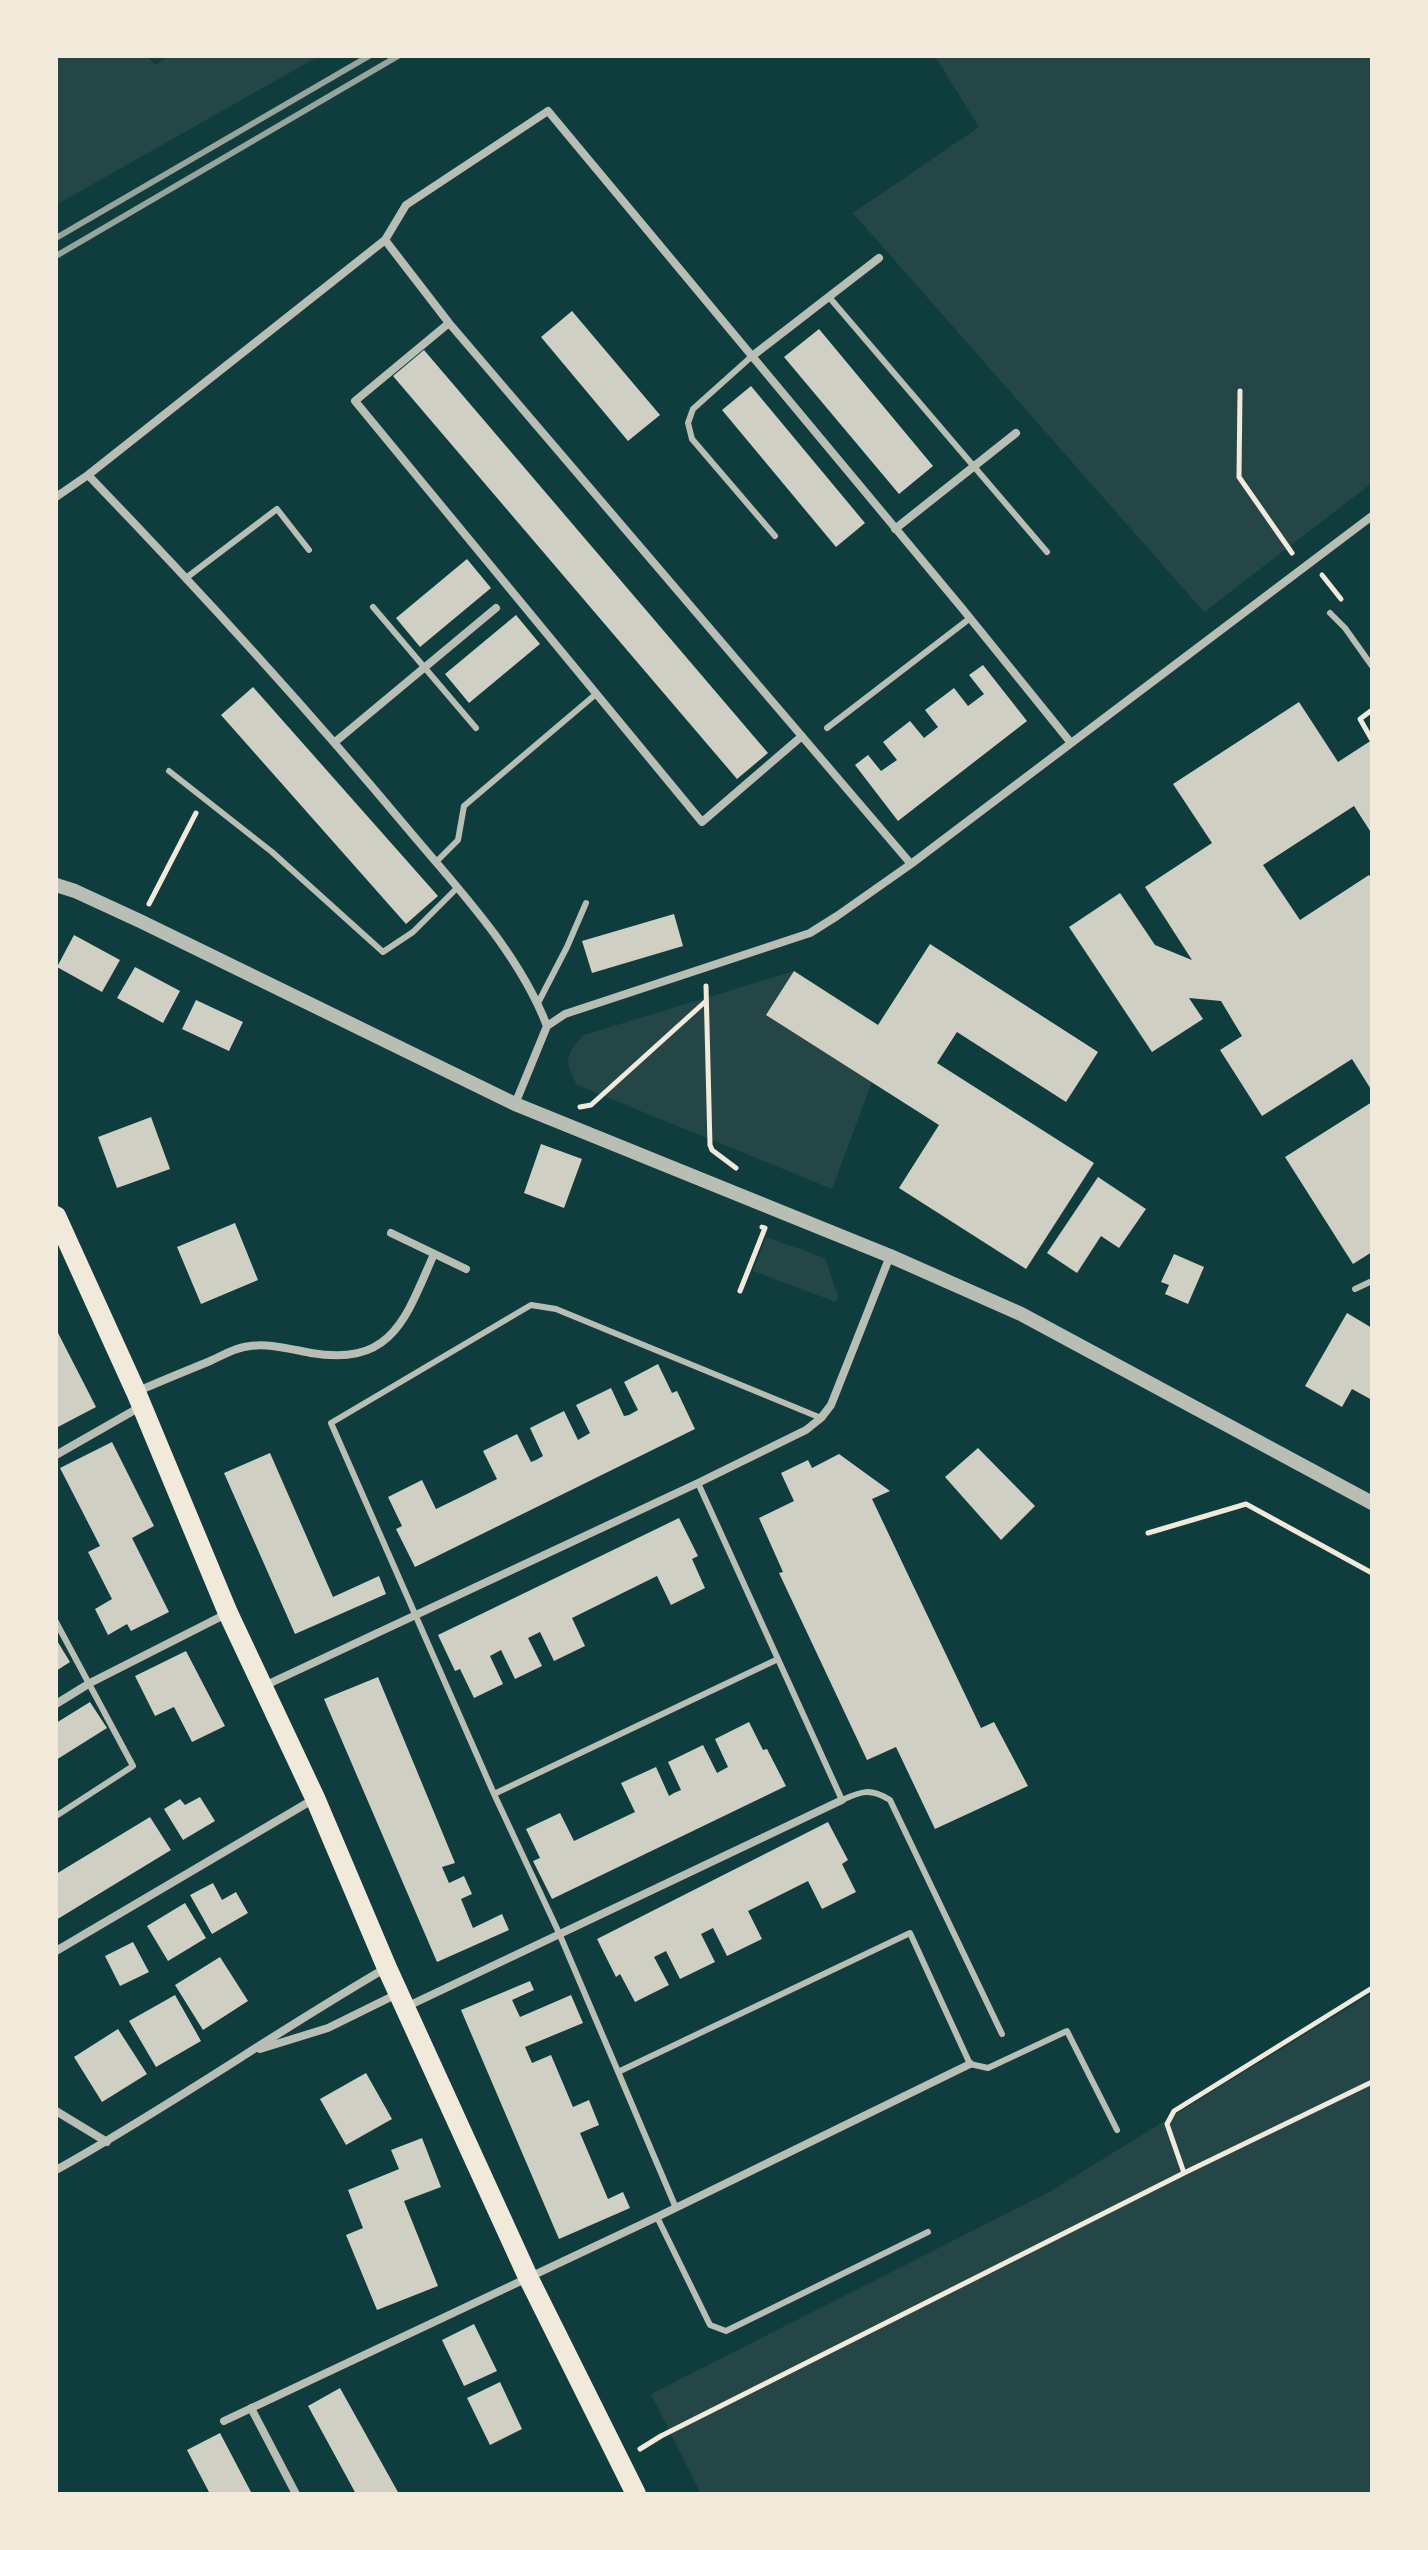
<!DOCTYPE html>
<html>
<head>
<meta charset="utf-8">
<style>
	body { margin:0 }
	#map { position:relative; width:1428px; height:2550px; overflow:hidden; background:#0f3d3e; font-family:Commissioner,sans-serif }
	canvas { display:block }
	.frame { position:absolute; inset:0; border:58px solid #f1e9da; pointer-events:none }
</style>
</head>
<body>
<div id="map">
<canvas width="1428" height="2550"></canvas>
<div class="frame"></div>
</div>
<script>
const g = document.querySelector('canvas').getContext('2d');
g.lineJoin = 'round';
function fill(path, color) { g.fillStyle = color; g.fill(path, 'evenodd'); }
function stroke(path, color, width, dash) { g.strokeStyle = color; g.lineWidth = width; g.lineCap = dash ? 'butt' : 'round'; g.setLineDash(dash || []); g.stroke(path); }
fill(new Path2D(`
	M 56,56 L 147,56 L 155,65 L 169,56 L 319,56 L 56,205 Z
	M 935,56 L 1372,56 L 1372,483 L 1204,612 L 853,213 L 979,127 Z
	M 794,971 L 767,1015 L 872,1082 L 832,1189 L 577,1085 C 564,1061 565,1054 584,1035 Z
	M 766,1237 L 825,1258 L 838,1296 L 836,1302 L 753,1271 Z
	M 1372,1993 L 1372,2494 L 701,2494 L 651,2394 L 1051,2191 Z`), '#244646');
fill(new Path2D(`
	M 572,311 L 660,415 L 628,441 L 541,337 Z
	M 819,329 L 933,466 L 899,494 L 784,357 Z
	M 424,350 L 768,753 L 737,779 L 393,376 Z
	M 751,386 L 865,523 L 836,547 L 722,410 Z
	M 467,559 L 491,588 L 420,647 L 396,618 Z
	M 516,615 L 540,644 L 469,703 L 445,674 Z
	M 983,665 L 1027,721 L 898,821 L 855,765 L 868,755 L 881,771 L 897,760 L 883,742 L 910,721 L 924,738 L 938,727 L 925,710 L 954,688 L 968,706 L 984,694 L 969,675 Z
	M 253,687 L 438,896 L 406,924 L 221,715 Z
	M 1299,702 L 1338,762 L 1372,740 L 1372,834 L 1354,806 L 1263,865 L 1300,920 L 1369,875 L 1372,880 L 1372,1091 L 1352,1059 L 1262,1116 L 1220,1050 L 1242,1036 L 1221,1001 L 1189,998 L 1203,1019 L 1152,1052 L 1069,927 L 1120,893 L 1155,945 L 1192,960 L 1145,887 L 1212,843 L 1173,784 Z
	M 674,914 L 683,946 L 592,973 L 582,941 Z
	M 74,935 L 120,960 L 102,992 L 57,967 Z
	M 930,944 L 1098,1052 L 1066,1102 L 957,1032 L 937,1063 L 1094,1163 L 1026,1269 L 899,1188 L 939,1125 L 766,1015 L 794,971 L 878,1025 Z
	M 135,967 L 180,991 L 163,1023 L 117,998 Z
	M 196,1000 L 243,1022 L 229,1051 L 182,1029 Z
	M 1372,1102 L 1372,1252 L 1353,1264 L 1285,1157 Z
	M 151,1117 L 170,1169 L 117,1188 L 98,1137 Z
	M 541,1144 L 582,1159 L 564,1208 L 524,1193 Z
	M 1098,1177 L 1146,1209 L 1119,1248 L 1101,1236 L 1077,1273 L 1047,1253 Z
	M 235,1223 L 258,1280 L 201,1304 L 177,1247 Z
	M 1174,1254 L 1204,1267 L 1188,1304 L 1165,1294 L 1169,1285 L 1161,1282 Z
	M 1347,1313 L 1372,1328 L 1372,1400 L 1352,1389 L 1342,1407 L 1305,1386 Z
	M 56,1329 L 96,1407 L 56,1428 Z
	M 658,1364 L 672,1393 L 677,1391 L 695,1429 L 415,1567 L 396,1529 L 402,1526 L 388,1497 L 422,1480 L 436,1509 L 467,1494 L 497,1479 L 483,1451 L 517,1434 L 531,1462 L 536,1460 L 543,1456 L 530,1428 L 564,1411 L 578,1440 L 590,1433 L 576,1405 L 611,1388 L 624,1416 L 629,1415 L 638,1410 L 624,1382 Z
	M 112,1442 L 154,1526 L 132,1538 L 169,1612 L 131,1631 L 127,1624 L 108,1635 L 95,1609 L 112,1599 L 88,1552 L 100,1546 L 60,1468 Z
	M 978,1448 L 1035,1506 L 1001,1540 L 945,1477 Z
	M 270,1453 L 333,1597 L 379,1576 L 386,1594 L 295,1634 L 224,1473 Z
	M 839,1454 L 890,1491 L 872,1499 L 981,1728 L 994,1722 L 1028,1786 L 935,1829 L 896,1747 L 867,1760 L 779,1573 L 783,1572 L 759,1518 L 794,1501 L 781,1473 L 808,1460 L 812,1468 Z
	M 679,1518 L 698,1556 L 692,1559 L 705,1588 L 671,1605 L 657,1576 L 572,1618 L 585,1646 L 554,1661 L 540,1632 L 528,1638 L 542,1666 L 515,1679 L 501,1650 L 490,1656 L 503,1684 L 474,1698 L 460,1669 L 455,1671 L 438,1635 Z
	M 56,1639 L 70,1662 L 56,1671 Z
	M 186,1651 L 225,1726 L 192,1742 L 174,1707 L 155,1716 L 135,1676 Z
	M 378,1677 L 455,1863 L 442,1867 L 449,1883 L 464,1876 L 472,1894 L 461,1899 L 473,1928 L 502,1914 L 509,1930 L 437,1962 L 324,1699 Z
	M 90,1702 L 107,1728 L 56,1760 L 56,1723 Z
	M 749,1722 L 763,1750 L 767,1749 L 786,1786 L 552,1899 L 533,1861 L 540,1858 L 526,1829 L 560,1813 L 574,1841 L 635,1812 L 621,1783 L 656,1767 L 669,1796 L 674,1793 L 681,1790 L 668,1762 L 703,1745 L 717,1773 L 728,1767 L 715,1739 Z
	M 200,1797 L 215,1821 L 183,1840 L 164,1809 L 180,1799 L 185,1805 Z
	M 150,1817 L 171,1850 L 56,1920 L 56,1874 Z
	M 828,1822 L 848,1860 L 842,1864 L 856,1892 L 822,1909 L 808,1881 L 748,1911 L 762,1939 L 727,1956 L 713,1928 L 701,1934 L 715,1962 L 680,1979 L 666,1951 L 654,1957 L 669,1985 L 635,2002 L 620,1974 L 616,1977 L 597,1939 Z
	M 213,1883 L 222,1900 L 236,1892 L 248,1913 L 212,1934 L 190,1895 Z
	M 185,1903 L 206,1938 L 168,1961 L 147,1926 Z
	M 133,1942 L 149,1972 L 120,1986 L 105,1956 Z
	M 220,1957 L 248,2001 L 203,2030 L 175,1985 Z
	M 530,1981 L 534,1990 L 512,2000 L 520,2017 L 571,1995 L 583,2023 L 525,2047 L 532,2063 L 551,2055 L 573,2107 L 589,2100 L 599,2125 L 580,2133 L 608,2199 L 623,2192 L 630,2208 L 559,2239 L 461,2010 Z
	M 175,1995 L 201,2041 L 156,2067 L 129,2021 Z
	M 118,2029 L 147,2074 L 102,2102 L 74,2057 Z
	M 366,2073 L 392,2119 L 346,2145 L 320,2099 Z
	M 422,2138 L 441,2187 L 404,2201 L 438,2286 L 377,2310 L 346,2235 L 363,2228 L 348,2190 L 399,2169 L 391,2150 Z
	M 474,2324 L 497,2371 L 464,2386 L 442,2340 Z
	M 500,2382 L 522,2429 L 490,2445 L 467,2398 Z
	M 340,2388 L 399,2494 L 356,2494 L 308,2406 Z
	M 220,2433 L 252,2494 L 210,2494 L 187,2450 Z`), '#cfcfc3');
stroke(new Path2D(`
	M 1240,391 L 1239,477 L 1292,553
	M 1322,575 L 1341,599
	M 1372,740 L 1360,719 L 1372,710
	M 149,904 L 196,813
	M 706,986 L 710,1145 L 712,1150 L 736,1168
	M 580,1107 L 591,1105 L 706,1001
	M 740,1291 L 765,1228 L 762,1227
	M 1148,1533 L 1246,1504 L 1372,1573
	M 1184,2173 L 1372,2082
	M 640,2449 L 661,2436 L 1184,2173 L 1167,2124 L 1174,2111 L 1372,1988`), '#f1e9da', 5);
stroke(new Path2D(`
	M 829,297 L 1047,552
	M 751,357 L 693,409 L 688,423 L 692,439 L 775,536
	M 186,578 L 277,509 L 309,550
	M 373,607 L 476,728
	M 1330,613 L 1345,628 L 1372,666
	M 827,728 L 969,619
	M 169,771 L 272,852 L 383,952 L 413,932 L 456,889
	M 436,862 L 458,840 L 464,806 L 596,694
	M 538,1003 L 567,947 L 586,903
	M 1355,1289 L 1372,1281
	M 698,1483 L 842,1800 C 862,1791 870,1788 890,1800 L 1002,2034
	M 56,1622 L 133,1766 L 56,1816
	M 494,1794 L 776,1660
	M 618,2072 L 910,1933 L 970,2064 L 988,2068 L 1067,2031 L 1117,2130
	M 676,2208 L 559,1933 L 494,1794 L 331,1423 L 531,1305 L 556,1309 L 821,1418
	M 657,2217 L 710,2325 L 726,2331 L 928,2232`), '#b8beb3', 6);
stroke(new Path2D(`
	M 385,240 L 449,323 L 911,864
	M 449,323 L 355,401 L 702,822 L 802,736
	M 751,357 L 879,258
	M 88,475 C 198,589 305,706 407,828 C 458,889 518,951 547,1026
	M 56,497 L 88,475 L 385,240 L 406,205 L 548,111 L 961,607 L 1071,743
	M 895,529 L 1016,433
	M 335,742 L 496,608
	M 515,1104 L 547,1026 L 565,1014 L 810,933 L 837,916 L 911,864 L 1372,516
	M 391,1233 L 466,1269
	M 136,1392 C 161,1381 186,1371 210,1361 C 221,1356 233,1349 244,1347 C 266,1342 290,1349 311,1353 C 393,1367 406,1317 434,1254
	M 56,1455 L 140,1407
	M 264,1686 L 698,1483 L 806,1430 L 821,1418 L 831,1405 L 890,1256
	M 56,1704 L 90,1683 L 228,1613
	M 56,1951 L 314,1799
	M 406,2007 L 842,1800
	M 260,2049 L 328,2028 L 399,1993
	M 56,2111 L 107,2142
	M 56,2170 C 169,2107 274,2033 386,1968
	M 251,2408 L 296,2494
	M 224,2421 L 657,2217 L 970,2064`), '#b8beb3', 8);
stroke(new Path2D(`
	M 56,885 L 75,891 L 140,921 L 515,1104 L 890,1256 L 1021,1314 L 1372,1503`), '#b8beb3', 14);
stroke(new Path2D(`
	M 56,1216 L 136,1392 L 228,1613 L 315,1798 L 387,1968 L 528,2277 L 636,2494`), '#f1e9da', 20);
stroke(new Path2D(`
	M 56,238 L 369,56
	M 56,256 L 398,56`), '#97a49c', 6);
</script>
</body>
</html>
